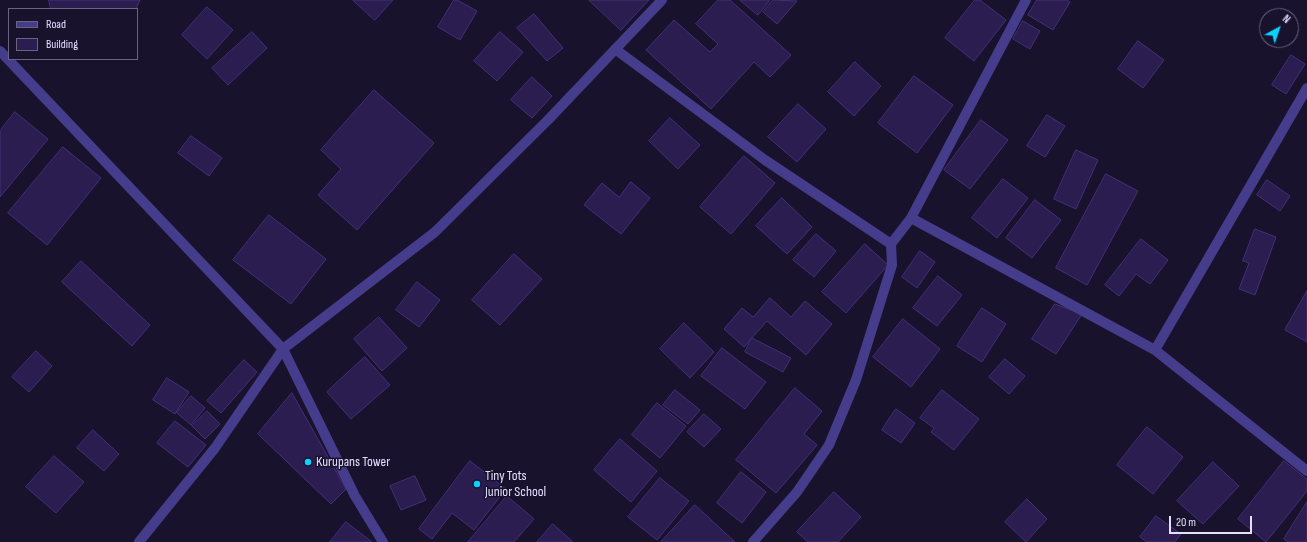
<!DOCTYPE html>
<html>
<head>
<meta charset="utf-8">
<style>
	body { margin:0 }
	#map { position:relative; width:1307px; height:542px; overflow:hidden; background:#19122d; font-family:"Sofia Sans Condensed",sans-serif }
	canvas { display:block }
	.legend { position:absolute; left:8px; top:8px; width:130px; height:52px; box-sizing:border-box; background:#19122d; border:1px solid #6a6481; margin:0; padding:5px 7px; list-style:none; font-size:12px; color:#e4deff }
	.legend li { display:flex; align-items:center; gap:8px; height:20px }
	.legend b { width:20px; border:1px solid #6a6481 }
	.north { position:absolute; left:1259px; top:8px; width:40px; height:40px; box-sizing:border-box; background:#19122d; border:1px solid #6a6481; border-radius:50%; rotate:40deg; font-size:11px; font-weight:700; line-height:16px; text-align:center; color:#e4deff }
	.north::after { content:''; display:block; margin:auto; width:14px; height:18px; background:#0ad3ff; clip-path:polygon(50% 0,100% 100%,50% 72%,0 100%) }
	.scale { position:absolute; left:1169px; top:516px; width:83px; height:18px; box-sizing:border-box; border:2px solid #e4deff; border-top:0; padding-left:5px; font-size:12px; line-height:14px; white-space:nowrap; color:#e4deff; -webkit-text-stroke:3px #19122d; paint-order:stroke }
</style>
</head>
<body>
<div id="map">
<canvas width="1307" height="542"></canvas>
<ul class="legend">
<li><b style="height:5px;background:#463c8c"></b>Road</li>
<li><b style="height:11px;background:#2b1d4f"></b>Building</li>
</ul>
<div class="north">N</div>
<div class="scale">20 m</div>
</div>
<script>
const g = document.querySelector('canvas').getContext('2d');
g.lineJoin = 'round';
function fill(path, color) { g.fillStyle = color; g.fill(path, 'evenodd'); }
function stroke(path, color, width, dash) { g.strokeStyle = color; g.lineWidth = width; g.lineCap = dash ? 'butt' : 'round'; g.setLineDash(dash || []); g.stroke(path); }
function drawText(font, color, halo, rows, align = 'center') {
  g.font = font + ' "Sofia Sans Condensed",sans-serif'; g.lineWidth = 3; g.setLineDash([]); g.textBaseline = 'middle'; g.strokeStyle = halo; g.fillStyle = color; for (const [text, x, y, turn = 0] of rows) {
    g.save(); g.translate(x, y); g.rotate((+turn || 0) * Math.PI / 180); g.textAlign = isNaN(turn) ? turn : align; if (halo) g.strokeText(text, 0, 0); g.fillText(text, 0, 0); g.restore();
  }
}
const building = new Path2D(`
	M 49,0 L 140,0 L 136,9 L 51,9 Z
	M 353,0 L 393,0 L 375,20 Z
	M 454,0 L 457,0 L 477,11 L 460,40 L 438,27 Z
	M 589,0 L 649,0 L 621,30 Z
	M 718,0 L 730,0 L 791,55 L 770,77 L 754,62 L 711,109 L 646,50 L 674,20 L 710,52 L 718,44 L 696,24 Z
	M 740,0 L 770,0 L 758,15 Z
	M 773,0 L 797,1 L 777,24 L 763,12 Z
	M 975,0 L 980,0 L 1006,20 L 974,61 L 945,38 Z
	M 1037,0 L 1066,0 L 1070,2 L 1053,30 L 1028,15 Z
	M 207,7 L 233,30 L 207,59 L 182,35 Z
	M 534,14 L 563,48 L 547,61 L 517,28 Z
	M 1023,21 L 1040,31 L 1030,49 L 1013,39 Z
	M 252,32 L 267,48 L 228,85 L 212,68 Z
	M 500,32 L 523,52 L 497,81 L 474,61 Z
	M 1138,41 L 1164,60 L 1143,88 L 1118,69 Z
	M 1291,55 L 1305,64 L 1286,94 L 1272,85 Z
	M 855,62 L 881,86 L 854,116 L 828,92 Z
	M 914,76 L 953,105 L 917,153 L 878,123 Z
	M 532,77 L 552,96 L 532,118 L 511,100 Z
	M 374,90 L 434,143 L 357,230 L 318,195 L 341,169 L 321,150 Z
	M 798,104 L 826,129 L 797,162 L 768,137 Z
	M 15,112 L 48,139 L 0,197 L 0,131 Z
	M 1047,115 L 1065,126 L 1045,157 L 1027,146 Z
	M 670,118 L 700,145 L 678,169 L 649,141 Z
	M 981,120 L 1008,140 L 970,189 L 944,170 Z
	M 191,136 L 222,158 L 209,176 L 178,153 Z
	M 63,147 L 101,178 L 47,245 L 8,213 Z
	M 1076,150 L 1098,160 L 1076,209 L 1054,199 Z
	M 744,156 L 775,183 L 731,234 L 700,207 Z
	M 1106,174 L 1138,191 L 1087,285 L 1056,268 Z
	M 1003,179 L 1028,198 L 997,238 L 972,218 Z
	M 1267,180 L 1290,196 L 1280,211 L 1257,195 Z
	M 631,182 L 650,198 L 621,234 L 584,205 L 602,183 L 619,197 Z
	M 782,198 L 812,227 L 787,254 L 756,226 Z
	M 1035,200 L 1061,220 L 1032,258 L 1006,238 Z
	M 269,215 L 326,259 L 291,304 L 233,260 Z
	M 1255,229 L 1276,237 L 1255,295 L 1239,289 L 1249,263 L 1243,261 Z
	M 816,234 L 836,251 L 814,277 L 793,260 Z
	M 1141,239 L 1168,260 L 1150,284 L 1136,274 L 1119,296 L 1105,285 Z
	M 865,244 L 888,265 L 846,313 L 822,292 Z
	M 920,251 L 935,262 L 917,288 L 902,277 Z
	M 514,254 L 542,279 L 500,325 L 472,300 Z
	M 81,261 L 150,325 L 132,346 L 62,282 Z
	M 938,276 L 962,295 L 937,326 L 913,308 Z
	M 417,282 L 440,300 L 419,327 L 396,310 Z
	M 1307,291 L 1307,342 L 1285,330 Z
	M 770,298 L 791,317 L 805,301 L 832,324 L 806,355 L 767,321 L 744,347 L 724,329 L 742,308 L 753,317 Z
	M 1055,304 L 1082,314 L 1056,354 L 1032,339 Z
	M 982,308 L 1006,324 L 982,362 L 957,346 Z
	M 379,317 L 407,348 L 382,371 L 354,339 Z
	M 903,319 L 940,349 L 911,387 L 873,357 Z
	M 684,323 L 714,352 L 690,378 L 660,349 Z
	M 752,338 L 791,358 L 783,372 L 745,352 Z
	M 722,348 L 766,382 L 745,409 L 701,376 Z
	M 36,351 L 52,366 L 29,392 L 12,377 Z
	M 365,357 L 390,385 L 351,419 L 327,392 Z
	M 1005,359 L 1025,376 L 1009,394 L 989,377 Z
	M 244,360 L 257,372 L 221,413 L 207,401 Z
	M 167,378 L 189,392 L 175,414 L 153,400 Z
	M 795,388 L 822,411 L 804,434 L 817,445 L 776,493 L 736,460 Z
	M 675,390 L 700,410 L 688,424 L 663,405 Z
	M 942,390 L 979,419 L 954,450 L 931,432 L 934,428 L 920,418 Z
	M 292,393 L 346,489 L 331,504 L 258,434 Z
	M 191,396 L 205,408 L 191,425 L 177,413 Z
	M 657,403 L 686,426 L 660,458 L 632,435 Z
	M 896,409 L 915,423 L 901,443 L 882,430 Z
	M 207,411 L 220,424 L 205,439 L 192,426 Z
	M 704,414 L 721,429 L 704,447 L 687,432 Z
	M 175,421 L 206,445 L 188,467 L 157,443 Z
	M 1147,427 L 1183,457 L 1153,494 L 1117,465 Z
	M 93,430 L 119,454 L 104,471 L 77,448 Z
	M 620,439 L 657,471 L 631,502 L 594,470 Z
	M 54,456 L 84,482 L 56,513 L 26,487 Z
	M 470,461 L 506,489 L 474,530 L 452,513 L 432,539 L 419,529 Z
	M 1284,461 L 1307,479 L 1307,491 L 1266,542 L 1238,519 Z
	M 1213,462 L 1239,486 L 1203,524 L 1177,501 Z
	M 741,472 L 766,492 L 742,523 L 717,503 Z
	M 415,476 L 426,500 L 401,510 L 390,486 Z
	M 660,478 L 689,501 L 657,540 L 628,517 Z
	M 834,492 L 861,517 L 838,542 L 808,542 L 797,532 Z
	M 507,496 L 534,519 L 514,542 L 468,542 Z
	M 1027,499 L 1047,519 L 1026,542 L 1005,522 Z
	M 1307,502 L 1307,542 L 1288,542 L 1284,539 Z
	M 695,505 L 735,542 L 661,542 Z
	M 1156,516 L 1181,534 L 1175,542 L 1147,542 L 1140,537 Z
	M 346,522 L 372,542 L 330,542 Z
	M 553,524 L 573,542 L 537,542 Z`);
fill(building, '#2b1d4f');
stroke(building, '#442f7b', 1);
stroke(new Path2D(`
	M 615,49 L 765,160 L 891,244 L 911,218 L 1026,0
	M 0,51 L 283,349 L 355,496 L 383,542
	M 911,218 L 1155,350 L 1307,471
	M 1155,350 L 1307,88
	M 139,542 L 215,448 L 283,349 L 435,232 L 548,120 L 662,0
	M 753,542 L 797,492 L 829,445 L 856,380 L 892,265 L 891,244`), '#463c8c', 10);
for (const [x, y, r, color] of [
	[308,462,4,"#0ad3ff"],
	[477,484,4,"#0ad3ff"]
]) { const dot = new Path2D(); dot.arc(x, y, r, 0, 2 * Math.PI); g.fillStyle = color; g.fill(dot); stroke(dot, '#19122d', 1.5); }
drawText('14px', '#e4deff', '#19122d', [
	["Kurupans Tower",316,462],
	["Tiny Tots",485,476],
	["Junior School",485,492]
], 'left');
</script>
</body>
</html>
